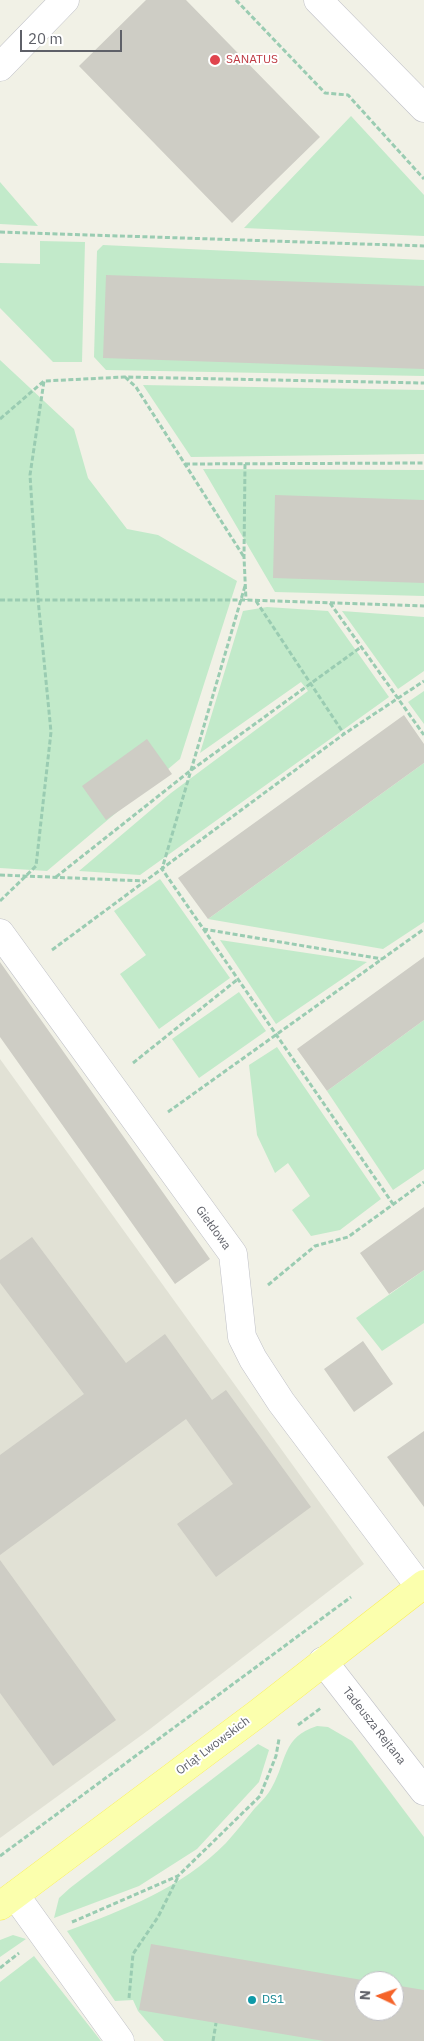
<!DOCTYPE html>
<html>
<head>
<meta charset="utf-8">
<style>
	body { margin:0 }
	#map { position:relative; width:424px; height:2041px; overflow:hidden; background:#f1f1e6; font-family:"IBM Plex Sans",sans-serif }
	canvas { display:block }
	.north { position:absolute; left:354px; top:1971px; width:50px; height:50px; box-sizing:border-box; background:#fff; border:1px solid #bfbfc3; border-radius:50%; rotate:273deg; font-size:14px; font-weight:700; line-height:20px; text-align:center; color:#5e6068 }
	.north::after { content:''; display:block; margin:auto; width:18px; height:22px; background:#f56329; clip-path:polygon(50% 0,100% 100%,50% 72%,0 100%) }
	.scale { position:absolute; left:20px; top:30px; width:102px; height:22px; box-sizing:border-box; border:2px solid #5e6068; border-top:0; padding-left:6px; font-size:15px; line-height:18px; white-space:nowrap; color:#5e6068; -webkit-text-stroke:4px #fff; paint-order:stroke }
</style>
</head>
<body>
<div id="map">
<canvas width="424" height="2041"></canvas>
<div class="north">N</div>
<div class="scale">20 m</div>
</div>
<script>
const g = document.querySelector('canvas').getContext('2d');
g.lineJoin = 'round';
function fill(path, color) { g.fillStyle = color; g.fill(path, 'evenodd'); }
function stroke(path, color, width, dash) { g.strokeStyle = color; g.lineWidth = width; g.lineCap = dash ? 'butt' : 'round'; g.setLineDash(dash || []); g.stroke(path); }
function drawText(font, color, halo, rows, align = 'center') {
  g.font = font + ' "IBM Plex Sans",sans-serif'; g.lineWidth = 4; g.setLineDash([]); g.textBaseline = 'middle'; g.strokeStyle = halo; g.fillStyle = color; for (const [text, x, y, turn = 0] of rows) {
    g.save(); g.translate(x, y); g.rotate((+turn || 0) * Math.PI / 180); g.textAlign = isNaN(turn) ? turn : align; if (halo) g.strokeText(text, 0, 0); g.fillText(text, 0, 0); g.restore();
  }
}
fill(new Path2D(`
	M 0,1059 L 364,1564 L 150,1729 L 0,1838 Z`), '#e1e1d5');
fill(new Path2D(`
	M 351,116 L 424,195 L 424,236 L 244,228 Z
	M 0,182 L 38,226 L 0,224 Z
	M 40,241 L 85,242 L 82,362 L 53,362 L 0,308 L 0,263 L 40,264 Z
	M 103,245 L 424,260 L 424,376 L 106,370 L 94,357 L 97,251 Z
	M 0,360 L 74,429 L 88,478 L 127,529 L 158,535 L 237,581 L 180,759 L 47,871 L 0,868 Z
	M 143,385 L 424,390 L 424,454 L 191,457 Z
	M 203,469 L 424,470 L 424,596 L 275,592 Z
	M 267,607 L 328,611 L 389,697 L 140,875 L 79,871 L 171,793 L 308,691 L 301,682 L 200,753 L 243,611 Z
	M 342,611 L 424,617 L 424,671 L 398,689 Z
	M 424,691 L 424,724 L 408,702 Z
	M 424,763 L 424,922 L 383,949 L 208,919 Z
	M 160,879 L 230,978 L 159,1029 L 120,974 L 146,955 L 114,911 Z
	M 220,940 L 367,962 L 276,1024 Z
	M 239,992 L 266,1031 L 199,1078 L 172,1039 Z
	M 424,1020 L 424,1169 L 393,1190 L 327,1091 Z
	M 277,1047 L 381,1199 L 340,1230 L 311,1236 L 292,1210 L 310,1196 L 288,1163 L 275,1173 L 257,1135 L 249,1065 Z
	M 424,1270 L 424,1323 L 382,1351 L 356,1318 Z
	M 317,1726 L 328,1727 L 352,1741 L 424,1837 L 424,2041 L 164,2041 L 138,2011 L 133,2000 L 115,2001 L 67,1931 C 125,1909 181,1889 226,1843 C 236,1832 245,1820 255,1808 C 261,1802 268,1795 272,1787 C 287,1761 282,1737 317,1726 ZM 364,1981 L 394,1981 L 394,2011 L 364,2011 Z
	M 258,1744 L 269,1750 L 259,1782 L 197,1849 L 139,1886 L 54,1918 L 59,1898 L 70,1888 Z
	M 13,1935 L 26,1939 L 0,1957 L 0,1940 Z
	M 34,1956 L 101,2041 L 0,2041 L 0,1982 Z`), '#c2eaca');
fill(new Path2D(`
	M 146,0 L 186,0 L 320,137 L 232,223 L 79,66 Z
	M 106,275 L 424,286 L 424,369 L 103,358 Z
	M 275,495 L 424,500 L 424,583 L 273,578 Z
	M 404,715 L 424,744 L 424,763 L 208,919 L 178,878 Z
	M 147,739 L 172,774 L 106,820 L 82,786 Z
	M 424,957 L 424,1020 L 327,1091 L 297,1049 Z
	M 0,962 L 210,1259 L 175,1284 L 0,1037 Z
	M 424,1207 L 424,1270 L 389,1294 L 360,1253 Z
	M 32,1237 L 126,1363 L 165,1334 L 212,1400 L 226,1390 L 311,1507 L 216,1577 L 177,1524 L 233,1484 L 186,1419 L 0,1555 L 0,1455 L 84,1394 L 0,1283 L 0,1260 Z
	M 363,1341 L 393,1384 L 354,1412 L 324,1369 Z
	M 424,1431 L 424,1507 L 387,1457 Z
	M 0,1560 L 116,1720 L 53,1766 L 0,1693 Z
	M 151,1944 L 368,1981 L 364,1981 L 364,2011 L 394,2011 L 394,1985 L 424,1990 L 424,2041 L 324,2041 L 139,2010 Z`), '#cecdc5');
const minor = new Path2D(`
	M 318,0 L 424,108
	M 0,67 L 65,0
	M 0,933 L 233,1254 L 242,1337 L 253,1359 L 281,1402 L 420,1587
	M 323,1661 L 424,1791
	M 15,1895 L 120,2041`);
const major = new Path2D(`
	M 0,1906 L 257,1714 L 424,1584`);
stroke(minor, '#bebfc6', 29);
stroke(major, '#fbef56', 29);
stroke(new Path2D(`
	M 236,0 L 325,93 L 348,95 L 424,179
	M 0,232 L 424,246
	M 125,377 L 136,387 L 244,557
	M 0,419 L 44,381 L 124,377 L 424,383
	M 185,464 L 424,463
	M 245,464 L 244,557 L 246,600
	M 245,586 L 162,869 L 393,1204
	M 0,600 L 246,600 L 424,606
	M 256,601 L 344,734
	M 330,603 L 424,735
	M 0,875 L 144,881
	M 56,877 L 190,771 L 361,647
	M 0,901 L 36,866 L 51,732 L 38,599 L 30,475 L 44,381
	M 203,929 L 382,959
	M 52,950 L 344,734 L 424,681
	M 133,1063 L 238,979
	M 168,1112 L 424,929
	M 268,1285 L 315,1246 L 348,1237 L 424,1182
	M 298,1725 L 321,1708
	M 0,1856 L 351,1597
	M 72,1922 L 178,1876 L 260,1796 L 276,1756 L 279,1739
	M 0,1968 L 19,1953
	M 129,1998 L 133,1954 L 158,1917 L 178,1877
	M 213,2041 L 216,2023`), '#9accb2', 3, [5, 2.5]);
stroke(minor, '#fff', 28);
stroke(major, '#fbffad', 28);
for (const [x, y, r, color] of [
	[215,60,6,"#e0444e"],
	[252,2000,5,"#0f9aa8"]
]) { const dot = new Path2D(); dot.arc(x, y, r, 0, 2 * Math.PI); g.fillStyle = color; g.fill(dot); stroke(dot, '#fff', 2); }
drawText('12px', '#be3a42', '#fff', [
	["SANATUS",226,60]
], 'left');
drawText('12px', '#5e6068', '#fff', [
	["Giełdowa",213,1228,54],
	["Tadeusza Rejtana",374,1726,52],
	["Orląt Lwowskich",213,1746,-37]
]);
drawText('12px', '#0d838f', '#fff', [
	["DS1",262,2000]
], 'left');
</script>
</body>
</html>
